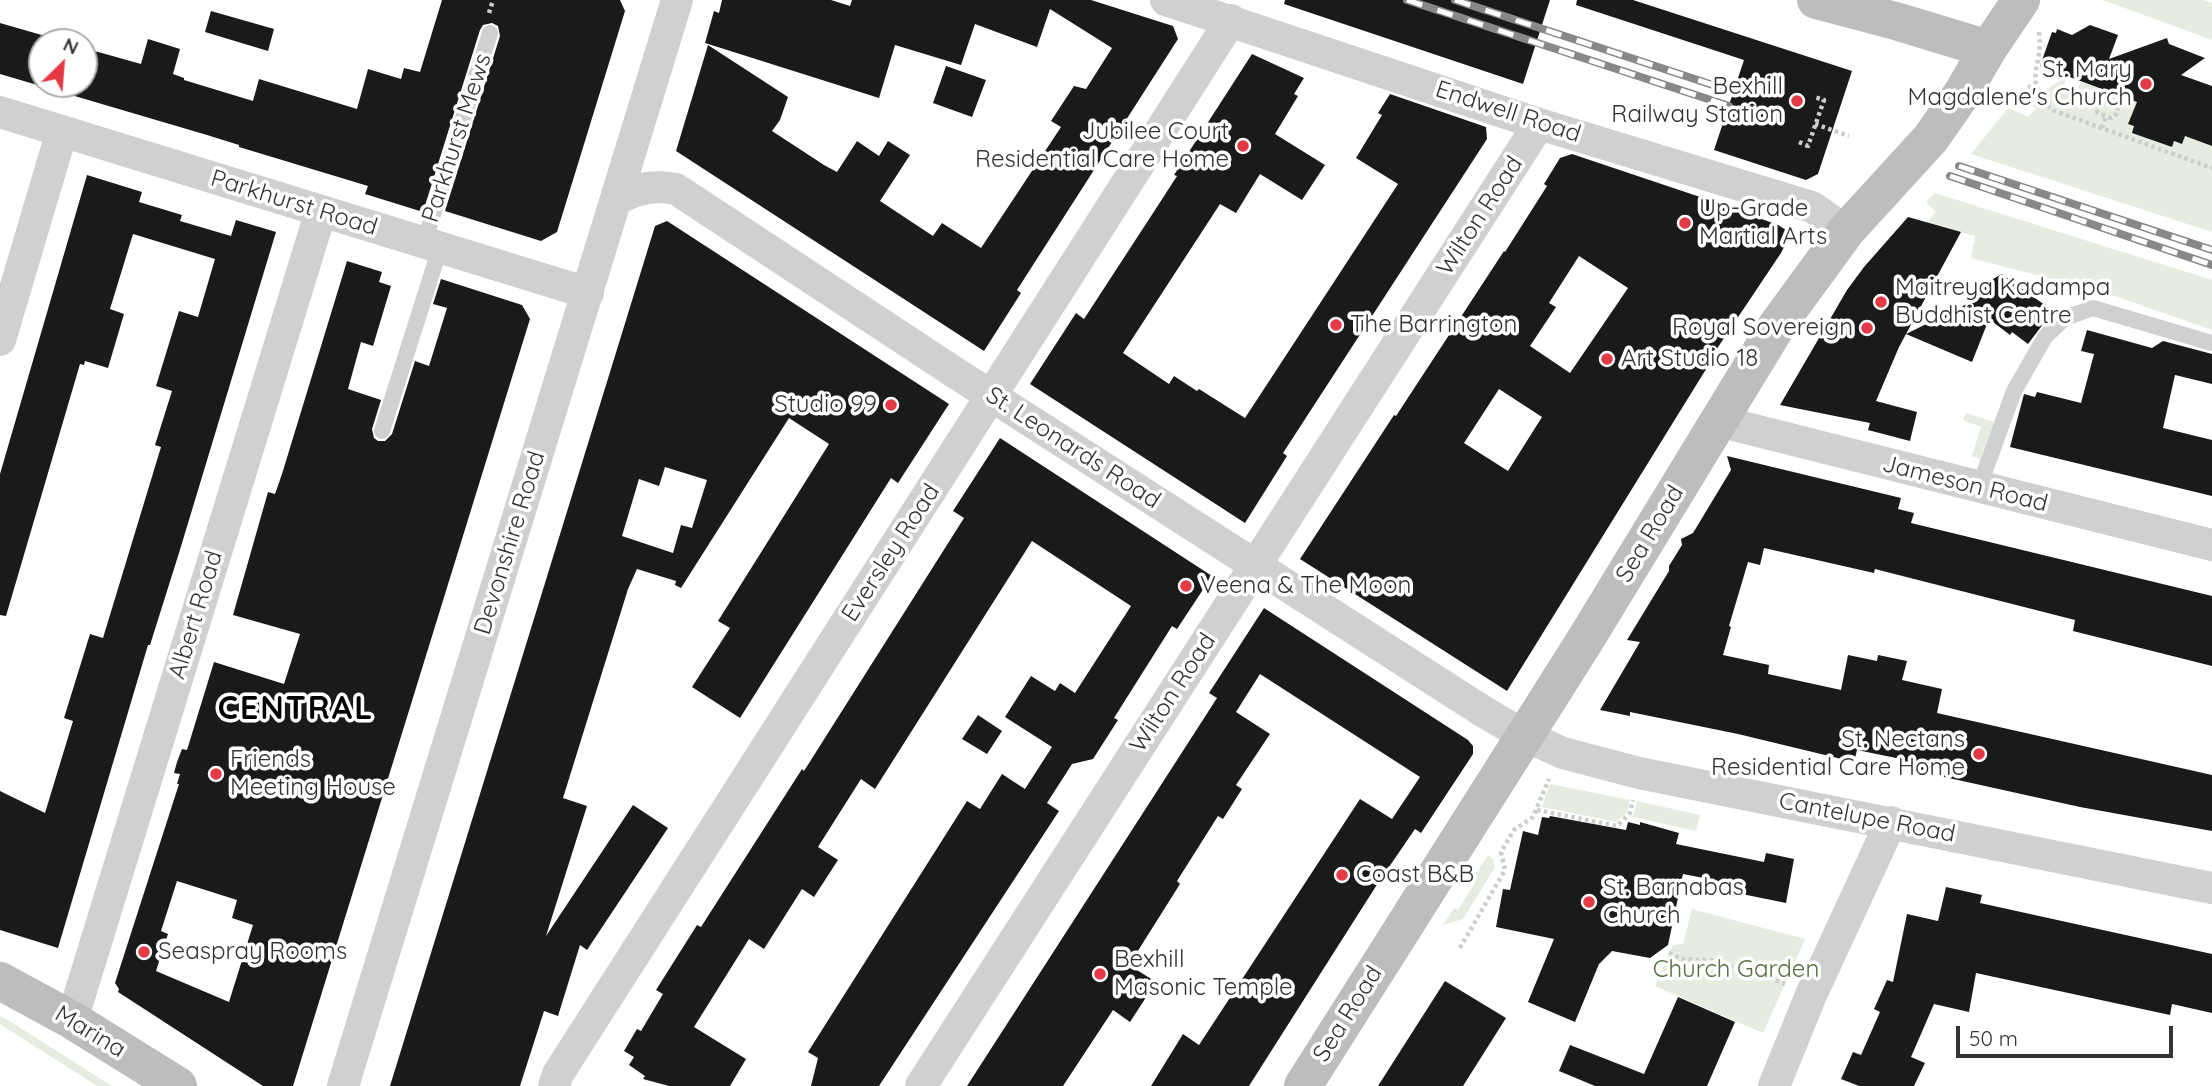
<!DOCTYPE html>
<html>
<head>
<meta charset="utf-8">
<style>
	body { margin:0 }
	#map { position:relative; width:2212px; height:1086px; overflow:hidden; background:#fff; font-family:Quicksand,sans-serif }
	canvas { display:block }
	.north { position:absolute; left:28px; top:28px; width:70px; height:70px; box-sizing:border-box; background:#fff; border:2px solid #adadad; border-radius:50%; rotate:25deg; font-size:19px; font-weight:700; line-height:28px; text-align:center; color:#333 }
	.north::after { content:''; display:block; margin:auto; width:24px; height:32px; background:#e63946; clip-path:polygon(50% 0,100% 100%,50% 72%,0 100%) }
	.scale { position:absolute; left:1956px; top:1026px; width:217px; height:32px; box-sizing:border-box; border:4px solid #333; border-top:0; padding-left:9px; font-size:21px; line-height:24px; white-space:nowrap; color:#333; -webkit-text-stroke:5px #fff; paint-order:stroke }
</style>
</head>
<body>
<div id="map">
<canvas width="2212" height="1086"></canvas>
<div class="north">N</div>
<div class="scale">50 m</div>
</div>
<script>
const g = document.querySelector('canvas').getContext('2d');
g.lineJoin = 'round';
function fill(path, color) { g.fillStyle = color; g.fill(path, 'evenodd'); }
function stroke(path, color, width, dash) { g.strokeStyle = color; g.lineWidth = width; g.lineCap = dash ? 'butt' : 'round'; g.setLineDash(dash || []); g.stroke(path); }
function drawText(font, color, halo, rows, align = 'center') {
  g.font = font + ' Quicksand,sans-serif'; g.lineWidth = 7; g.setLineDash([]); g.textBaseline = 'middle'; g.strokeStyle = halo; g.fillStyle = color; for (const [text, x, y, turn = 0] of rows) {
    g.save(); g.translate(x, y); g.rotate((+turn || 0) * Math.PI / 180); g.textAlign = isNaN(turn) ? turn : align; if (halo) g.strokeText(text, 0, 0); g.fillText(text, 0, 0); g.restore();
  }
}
fill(new Path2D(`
	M 2103,0 L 2204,0 L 2212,3 L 2212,40 Z
	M 2067,76 L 2063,89 L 2075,94 L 2081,82 L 2143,104 L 2129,124 L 2134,126 L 2132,133 L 2137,135 L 2140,128 L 2172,147 L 2174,141 L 2182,144 L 2185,136 L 2212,146 L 2212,232 L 1971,154 L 2008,108 L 2028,117 L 2036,108 L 2023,102 L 2038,95 Z
	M 1935,193 L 2212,280 L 2212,330 L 2109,294 L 1971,258 L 1975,236 L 1927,223 L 1936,212 L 1926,202 Z
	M 1966,413 L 1994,422 L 1980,459 L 1972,456 L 1981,427 L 1963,420 Z
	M 1550,784 L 1630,800 L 1627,812 L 1616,822 L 1542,807 Z
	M 1637,801 L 1700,815 L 1696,831 L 1633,817 Z
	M 1488,855 L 1493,859 L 1495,867 L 1463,919 L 1443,925 L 1454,908 L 1458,910 L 1476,881 L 1473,879 Z
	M 1692,909 L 1805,939 L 1763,1033 L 1655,986 L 1673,945 L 1683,944 Z
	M 0,1016 L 8,1020 L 112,1086 L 97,1086 L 0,1024 Z`), '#e6ecdf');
fill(new Path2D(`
	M 442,0 L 620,0 L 625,11 L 557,232 L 541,241 L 445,211 L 500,36 L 498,26 L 492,23 L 483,25 L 480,30 L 423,212 L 365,194 L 368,186 L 239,147 L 239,145 L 207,135 L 0,74 L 0,23 L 66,42 L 42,42 L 42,84 L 84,84 L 84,48 L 141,64 L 148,39 L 180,49 L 173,74 L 184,78 L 184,80 L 253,101 L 259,79 L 357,109 L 368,69 L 401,79 L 404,68 L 420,72 Z
	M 722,0 L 831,0 L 850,6 L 852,0 L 1091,0 L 1173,26 L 1178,39 L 1017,290 L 1021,293 L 984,351 L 676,151 L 708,45 L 788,97 L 780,120 L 772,131 L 824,165 L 837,172 L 857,141 L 879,156 L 888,141 L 910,155 L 880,201 L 933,236 L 942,223 L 981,248 L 1061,127 L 1051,121 L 1074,86 L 1086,89 L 1112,48 L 1050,9 L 1037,47 L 975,24 L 961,65 L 895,45 L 879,98 L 705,43 L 714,11 L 719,13 Z
	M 1285,0 L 1550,0 L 1523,84 L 1284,4 Z
	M 1577,0 L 1633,0 L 1852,71 L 1818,174 L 1806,180 L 1714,150 L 1744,60 L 1576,5 Z
	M 211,11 L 274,29 L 268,51 L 205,32 Z
	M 2090,25 L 2118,35 L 2109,59 L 2167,38 L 2169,44 L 2205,58 L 2181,75 L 2212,86 L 2212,146 L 2185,136 L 2182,144 L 2174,141 L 2172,147 L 2132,133 L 2134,126 L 2128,124 L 2137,102 L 2040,66 L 2052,32 L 2056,33 L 2057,29 L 2072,35 Z
	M 1252,54 L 1304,78 L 1294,94 L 1298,96 L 1275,134 L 1325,165 L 1302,200 L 1260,174 L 1236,213 L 1220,204 L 1123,353 L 1169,384 L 1174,376 L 1197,391 L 1199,389 L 1245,418 L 1398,184 L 1356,158 L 1382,115 L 1378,113 L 1390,94 L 1486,127 L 1487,139 L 1283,453 L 1287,456 L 1245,523 L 1030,384 L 1076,313 L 1084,319 L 1155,210 L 1177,176 L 1174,175 Z
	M 946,66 L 986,80 L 972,117 L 933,103 Z
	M 1572,154 L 1718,203 L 1778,225 L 1791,233 L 1781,253 L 1706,365 L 1708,366 L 1507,691 L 1300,559 L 1394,415 L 1396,416 L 1504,251 L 1505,252 L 1547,186 L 1544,184 L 1560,158 ZM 1579,256 L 1628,288 L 1570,373 L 1530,346 L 1556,307 L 1549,303 ZM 1499,389 L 1542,417 L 1508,471 L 1464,443 Z
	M 87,175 L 142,192 L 139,202 L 182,215 L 180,221 L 231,236 L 236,220 L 276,232 L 179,553 L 150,645 L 148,645 L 58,948 L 0,930 L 0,791 L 45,813 L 73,721 L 64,718 L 90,634 L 103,638 L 161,447 L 155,445 L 172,391 L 156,386 L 179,311 L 198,317 L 215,259 L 133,234 L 110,309 L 124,314 L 108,368 L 85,361 L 84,365 L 80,364 L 6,616 L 0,615 L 0,474 Z
	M 1908,217 L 1961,232 L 1899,347 L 1876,401 L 1917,412 L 1910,441 L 1868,430 L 1870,423 L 1780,405 L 1847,290 L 1864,267 Z
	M 667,221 L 949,404 L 898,483 L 891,478 L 740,718 L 692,687 L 730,628 L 718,621 L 829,444 L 789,418 L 681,588 L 675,585 L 676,581 L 637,569 L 628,589 L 563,798 L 587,806 L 546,936 L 633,805 L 668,828 L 587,950 L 580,945 L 558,1016 L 544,1011 L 520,1086 L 390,1086 L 655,226 ZM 665,467 L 707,480 L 692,528 L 681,525 L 673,553 L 622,536 L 639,479 L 659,486 Z
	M 347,261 L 382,272 L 379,282 L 391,286 L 373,346 L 361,342 L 348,389 L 381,400 L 372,429 L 374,438 L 378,441 L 385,441 L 392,434 L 415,361 L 429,366 L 447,308 L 433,304 L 441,279 L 522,305 L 530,319 L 293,1086 L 263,1086 L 118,992 L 119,989 L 115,983 L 179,784 L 177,784 L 180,774 L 174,773 L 177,762 L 182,749 L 187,750 L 214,662 L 284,684 L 300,634 L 233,615 L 268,492 L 275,494 L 282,474 ZM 177,881 L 237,900 L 232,918 L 253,925 L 229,1002 L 156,971 L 168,934 L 161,931 Z
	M 2002,274 L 2053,311 L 2028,344 L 2012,332 L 2010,335 L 1989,319 L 1972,362 L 1906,334 L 1987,294 L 1982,285 Z
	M 2087,330 L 2152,348 L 2163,341 L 2212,354 L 2212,384 L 2175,375 L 2163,428 L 2212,440 L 2212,496 L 2010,447 L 2024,394 L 2035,397 L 2037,392 L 2081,403 L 2094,354 L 2081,351 Z
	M 1000,438 L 1212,576 L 1177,629 L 1172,626 L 1114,718 L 1118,720 L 1093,759 L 1072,764 L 1047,803 L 1059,811 L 879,1086 L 811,1086 L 818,1058 L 808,1052 L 967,801 L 980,809 L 1002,774 L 1025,789 L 1052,747 L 1005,717 L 1031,676 L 1055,691 L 1060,683 L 1075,693 L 1131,606 L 1032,541 L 875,789 L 861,779 L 818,847 L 838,860 L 814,897 L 802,889 L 764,949 L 749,939 L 694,1027 L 746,1059 L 730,1086 L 669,1086 L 643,1079 L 645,1076 L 629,1065 L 634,1057 L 624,1051 L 637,1029 L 641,1031 L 663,994 L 656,990 L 697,925 L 701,927 L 802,769 L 804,771 L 964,518 L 953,511 Z
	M 1727,456 L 1901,498 L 1898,509 L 1914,513 L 1911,523 L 2212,596 L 2212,666 L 2073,631 L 2075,620 L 1875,569 L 1874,573 L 1764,548 L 1760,565 L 1748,562 L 1729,626 L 1731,627 L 1723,655 L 1769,665 L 1768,674 L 1841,690 L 1848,655 L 1877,661 L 1878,655 L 1907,661 L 1902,680 L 1942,689 L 1937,713 L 2212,775 L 2212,831 L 2080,807 L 1899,767 L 1901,759 L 1857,750 L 1854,762 L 1738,734 L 1630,712 L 1630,716 L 1600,710 L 1640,642 L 1627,640 L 1669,571 L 1669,566 L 1682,545 L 1681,539 L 1693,533 L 1731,470 Z
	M 1264,608 L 1468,740 L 1473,746 L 1473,754 L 1421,833 L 1415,829 L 1378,883 L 1249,1086 L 1151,1086 L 1183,1034 L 1199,1045 L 1360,799 L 1392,819 L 1420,777 L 1260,674 L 1236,712 L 1270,734 L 1236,785 L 1242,789 L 1223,819 L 1218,816 L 1177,881 L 1180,884 L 1129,965 L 1156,982 L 1130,1022 L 1113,1010 L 1063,1086 L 967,1086 L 1217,698 L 1209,693 Z
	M 978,715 L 1002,731 L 987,754 L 962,739 Z
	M 1550,816 L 1626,830 L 1628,822 L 1640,825 L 1640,822 L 1679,833 L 1676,844 L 1764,862 L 1766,853 L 1794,859 L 1786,903 L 1727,891 L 1729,883 L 1683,874 L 1668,945 L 1650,958 L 1612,951 L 1599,964 L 1575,1022 L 1528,1002 L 1554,939 L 1496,927 L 1503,889 L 1510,890 L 1523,831 L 1538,835 L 1542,817 L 1549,818 Z
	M 1946,887 L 1982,895 L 1980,903 L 2212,954 L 2212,1013 L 2172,1004 L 2170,1015 L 1976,973 L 1969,1012 L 1934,1004 L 1911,1057 L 1925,1063 L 1914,1086 L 1859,1086 L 1841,1079 L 1853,1052 L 1861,1055 L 1880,1012 L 1874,1009 L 1887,980 L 1893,982 L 1907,914 L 1938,921 Z
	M 1445,981 L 1506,1018 L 1463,1086 L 1378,1086 Z
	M 1678,997 L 1735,1022 L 1707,1086 L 1595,1086 L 1559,1071 L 1570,1045 L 1644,1074 Z`), '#1a1a1a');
stroke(new Path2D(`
	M 489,13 L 493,0
	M 2039,32 C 2044,68 2021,78 2052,110 L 2212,168
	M 2017,96 L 2035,83
	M 1995,105 L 2005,103
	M 1815,124 L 1849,136
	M 2102,128 L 2106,116 L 2098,113 L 2095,108 L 2098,101 L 2102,99 L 2115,104 L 2118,109 L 2115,116 L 2111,118 L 2106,116
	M 1799,142 L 1808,146 L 1824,100 L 1814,97
	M 1537,810 L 1617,826 L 1630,813 L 1633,800
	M 1460,948 L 1505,870 L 1501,852 L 1514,830 L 1533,817 L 1549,779
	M 1669,953 L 1682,959 L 1719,961 L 1743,973 L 1771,978 L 1785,984`), '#cdcdcd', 4.5, [3.5, 3.5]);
stroke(new Path2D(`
	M 424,243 L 490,33
	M 382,431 L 440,248
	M 1979,487 L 2014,391 L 2045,337 L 2065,318 L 2093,308 L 2212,343`), '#d0d0d0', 16);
stroke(new Path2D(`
	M 1166,0 L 1539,124 L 1812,207 L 1846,231
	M 0,112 L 588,293
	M 617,199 C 638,188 652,185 676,189 L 954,372 L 1484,712 L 1525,736 L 1563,753 L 1639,773 L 2212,888
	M 0,340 L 62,131
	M 1718,421 L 2212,545
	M 72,1020 L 321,211
	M 343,1086 L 677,0
	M 554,1086 L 558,1074 L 1231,20
	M 921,1086 L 1539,124
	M 1774,1086 L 1811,995 L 1891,822`), '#d0d0d0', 32);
stroke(new Path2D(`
	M 1816,0 L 1899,22 L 1988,49
	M 0,981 L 72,1020 L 178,1086
	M 1303,1086 L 1584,642 L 1776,327 L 1846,231 L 1931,138 L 1963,92 L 1988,49 L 2021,0`), '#bdbdbd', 38);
const rail = new Path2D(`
	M 1407,0 L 1729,106
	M 1455,0 L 1734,92
	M 1959,166 L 2212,250
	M 1950,176 L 2212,265`);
stroke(rail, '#888', 8);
stroke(rail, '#fff', 5, [16]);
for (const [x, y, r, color] of [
	[2146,84,7,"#e63946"],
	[1797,101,7,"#e63946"],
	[1243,146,7,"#e63946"],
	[1685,223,7,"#e63946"],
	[1881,302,7,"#e63946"],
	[1336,325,7,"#e63946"],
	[1867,328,7,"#e63946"],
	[1607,359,7,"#e63946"],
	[891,405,7,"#e63946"],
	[1186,586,7,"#e63946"],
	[1979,754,7,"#e63946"],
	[216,774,7,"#e63946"],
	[1342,875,7,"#e63946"],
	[1589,902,7,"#e63946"],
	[144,952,7,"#e63946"],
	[1100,974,7,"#e63946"]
]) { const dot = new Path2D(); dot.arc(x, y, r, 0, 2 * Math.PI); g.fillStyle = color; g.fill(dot); stroke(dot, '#fff', 2.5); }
drawText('24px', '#333', '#fff', [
	["St. Mary",2132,70,"right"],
	["Magdalene's Church",2132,98,"right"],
	["Bexhill",1783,87,"right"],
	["Railway Station",1783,115,"right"],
	["Jubilee Court",1229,132,"right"],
	["Residential Care Home",1229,160,"right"],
	["Up-Grade",1699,209],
	["Martial Arts",1699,237],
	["Maitreya Kadampa",1895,288],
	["Buddhist Centre",1895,316],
	["The Barrington",1350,325],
	["Royal Sovereign",1853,328,"right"],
	["Art Studio 18",1621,359],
	["Studio 99",877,405,"right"],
	["Veena & The Moon",1200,586],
	["St. Nectans",1965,740,"right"],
	["Residential Care Home",1965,768,"right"],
	["Friends",230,760],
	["Meeting House",230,788],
	["Coast B&B",1356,875],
	["St. Barnabas",1603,888],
	["Church",1603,916],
	["Seaspray Rooms",158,952],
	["Bexhill",1114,960],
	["Masonic Temple",1114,988]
], 'left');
drawText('24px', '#333', '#fff', [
	["Endwell Road",1508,112,18],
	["Parkhurst Mews",457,138,-72],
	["Parkhurst Road",294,203,17],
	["Wilton Road",1480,216,-57],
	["St. Leonards Road",1073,448,33],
	["Jameson Road",1965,484,14],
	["Sea Road",1650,534,-59],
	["Devonshire Road",510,543,-73],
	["Eversley Road",891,553,-57],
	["Albert Road",196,615,-73],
	["Wilton Road",1173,693,-57],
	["Cantelupe Road",1867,818,11],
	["Sea Road",1348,1014,-58],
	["Marina",90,1032,31]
]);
drawText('24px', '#56703f', '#fff', [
	["Church Garden",1736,970]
]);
g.letterSpacing = '2px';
drawText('bold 32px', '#000', '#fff', [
	["CENTRAL",296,709]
]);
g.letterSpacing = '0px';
</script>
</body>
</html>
